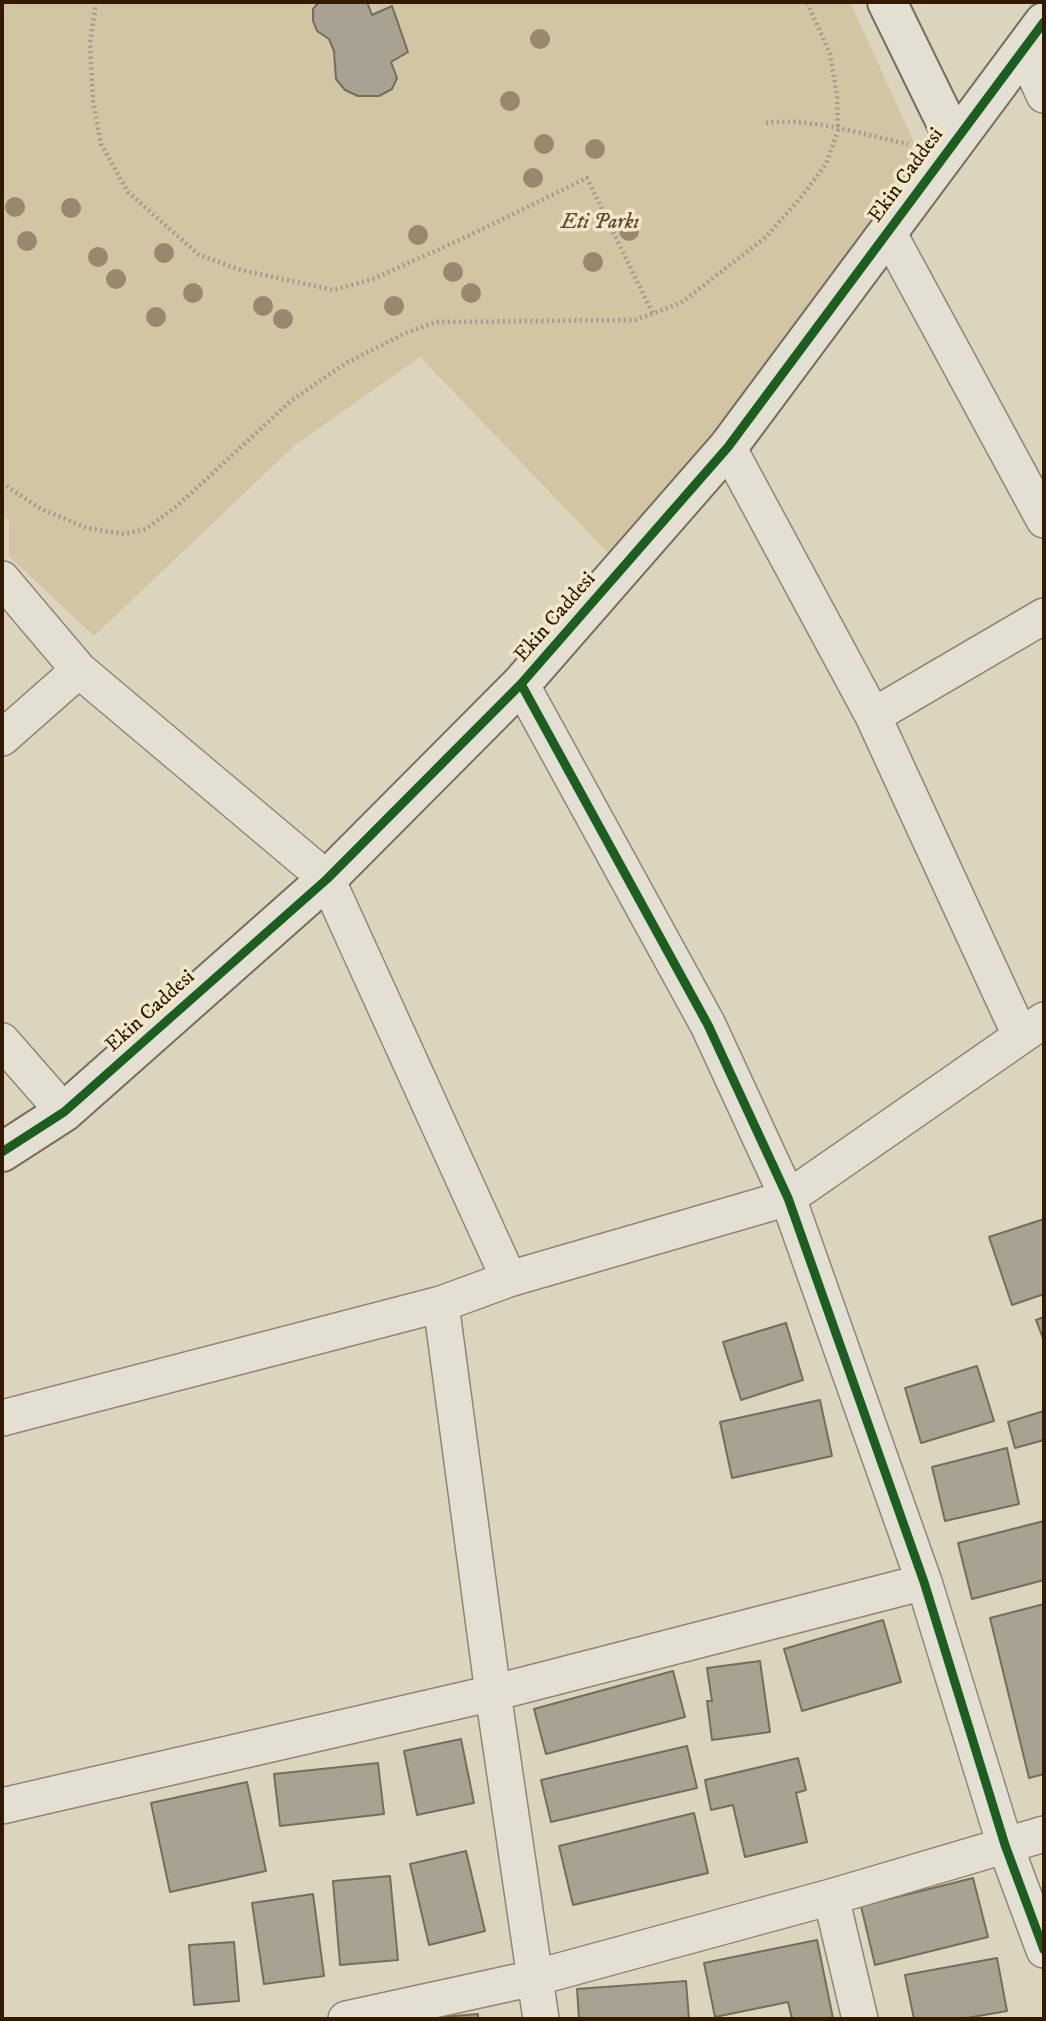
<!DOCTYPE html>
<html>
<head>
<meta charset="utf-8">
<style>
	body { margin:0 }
	#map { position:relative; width:1046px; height:2021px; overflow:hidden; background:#dcd4bc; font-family:"IM FELL DW Pica",serif }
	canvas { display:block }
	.frame { position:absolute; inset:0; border:4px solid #321900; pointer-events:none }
</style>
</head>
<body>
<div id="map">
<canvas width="1046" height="2021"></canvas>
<div class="frame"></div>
</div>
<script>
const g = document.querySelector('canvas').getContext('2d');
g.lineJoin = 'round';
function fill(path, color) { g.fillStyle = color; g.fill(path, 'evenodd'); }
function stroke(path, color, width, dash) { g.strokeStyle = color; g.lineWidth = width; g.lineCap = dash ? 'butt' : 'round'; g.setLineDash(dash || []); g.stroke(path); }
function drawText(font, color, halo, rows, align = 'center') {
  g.font = font + ' "IM FELL DW Pica",serif'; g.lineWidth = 7; g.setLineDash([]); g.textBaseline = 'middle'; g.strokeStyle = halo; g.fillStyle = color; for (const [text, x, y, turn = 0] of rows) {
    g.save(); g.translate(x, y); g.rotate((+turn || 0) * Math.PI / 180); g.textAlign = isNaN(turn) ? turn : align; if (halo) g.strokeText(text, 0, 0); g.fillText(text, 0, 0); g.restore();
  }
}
fill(new Path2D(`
	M 2,2 L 850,2 L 917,149 L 781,354 L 613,558 L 420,357 L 295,445 L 94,636 L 9,556 L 9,521 L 2,515 Z`), '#d2c5a4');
const building = new Path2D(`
	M 319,2 L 367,2 L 372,15 L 392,6 L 408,52 L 391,62 L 397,78 L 392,89 L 379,96 L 358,96 L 345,90 L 336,79 L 334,51 L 329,39 L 317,31 L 313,21 L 313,9 Z
	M 1044,1219 L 1044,1294 L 1012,1305 L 989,1237 Z
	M 1044,1317 L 1044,1341 L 1036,1320 Z
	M 786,1323 L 803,1380 L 741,1400 L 723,1342 Z
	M 977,1366 L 994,1421 L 921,1443 L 905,1388 Z
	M 820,1400 L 832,1456 L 732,1478 L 720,1422 Z
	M 1044,1411 L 1044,1440 L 1015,1448 L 1008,1422 Z
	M 1007,1448 L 1019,1504 L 945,1521 L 932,1467 Z
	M 1044,1521 L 1044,1580 L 972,1599 L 958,1543 Z
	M 1044,1604 L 1044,1774 L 1029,1778 L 990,1618 Z
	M 883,1620 L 901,1682 L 802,1711 L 784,1649 Z
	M 760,1661 L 770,1732 L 712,1740 L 707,1701 L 712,1701 L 707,1668 Z
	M 673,1671 L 685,1717 L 546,1754 L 534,1709 Z
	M 461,1739 L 474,1803 L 417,1815 L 404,1751 Z
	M 687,1746 L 697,1788 L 551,1822 L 541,1780 Z
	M 798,1758 L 806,1790 L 796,1793 L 807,1842 L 745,1857 L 733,1805 L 711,1810 L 705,1780 Z
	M 378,1763 L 384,1814 L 280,1826 L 274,1774 Z
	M 247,1782 L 266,1871 L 170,1892 L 151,1803 Z
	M 694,1813 L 708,1873 L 573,1905 L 559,1846 Z
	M 466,1851 L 485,1931 L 429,1945 L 410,1864 Z
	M 390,1876 L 398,1960 L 340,1965 L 333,1881 Z
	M 973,1878 L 988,1937 L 875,1965 L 861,1906 Z
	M 313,1894 L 324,1976 L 264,1984 L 252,1903 Z
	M 817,1940 L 833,2018 L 792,2019 L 788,2002 L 715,2017 L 704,1963 Z
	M 234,1942 L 239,2001 L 194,2005 L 189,1945 Z
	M 997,1958 L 1007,2011 L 961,2019 L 914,2019 L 905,1975 Z
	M 686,1981 L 689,2019 L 579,2019 L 577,1989 Z
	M 478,2014 L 478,2019 L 443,2019 L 442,2017 Z`);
fill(building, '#a9a191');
stroke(building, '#766d5d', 2);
const street = new Path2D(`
	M 1024,51 L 1044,95
	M 888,232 L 1044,520
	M 728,447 L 873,716 L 1020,1035
	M 2,579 L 79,670 L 327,879 L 509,1279
	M 521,684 L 708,1025 L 788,1198 L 924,1582 L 1005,1845 L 1044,1950
	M 873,716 L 1044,616
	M 2,738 L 79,670
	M 2,1041 L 64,1112
	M 441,1304 L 493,1693 L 541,2019
	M 2,1418 L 441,1304 L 509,1279 L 788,1198 L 1044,1020
	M 2,1806 L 493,1693 L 924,1582
	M 831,1897 L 860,2019
	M 346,2019 L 534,1978 L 831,1897 L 1044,1834`);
const secondary = new Path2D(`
	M 887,2 L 955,141
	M 2,1152 L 64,1112 L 327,879 L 521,684 L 728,447 L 1044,22`);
stroke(street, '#8e8676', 38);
stroke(secondary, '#766d5d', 42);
stroke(new Path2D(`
	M 96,2 L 90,44 L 93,101 L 101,144 L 128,192 L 199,255 L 241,270 L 333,290 L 373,279 L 466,237 L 587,178 L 653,314
	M 766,123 C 810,117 865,135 908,144
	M 2,483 L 41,509 L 87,528 L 124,534 L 146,529 L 178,505 L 292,400 L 346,363 L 406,333 L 436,322 L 635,320 L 681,303 L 766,237 L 802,196 L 826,164 L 838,130 L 837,95 L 830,54 L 807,2`), '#a19b90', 4.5, [2, 3.5]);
stroke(street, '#e4dfd3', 35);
stroke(secondary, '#e4dfd3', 38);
stroke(new Path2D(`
	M 521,684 L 708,1025 L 788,1198 L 924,1582 L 1005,1845 L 1044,1950
	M 2,1152 L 64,1112 L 327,879 L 521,684 L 728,447 L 1044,22`), '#1b5e20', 9);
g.fillStyle = '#98886d';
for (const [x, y] of [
	[540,39],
	[510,101],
	[544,144],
	[595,149],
	[533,178],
	[15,207],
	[71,208],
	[629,231],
	[418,235],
	[27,241],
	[164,253],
	[98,257],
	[593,262],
	[453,272],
	[116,279],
	[193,293],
	[471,293],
	[263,306],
	[394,306],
	[156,317],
	[283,319]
]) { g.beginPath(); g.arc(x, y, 10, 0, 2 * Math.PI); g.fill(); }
drawText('21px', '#321900', '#f1e7cb', [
	["Ekin Caddesi",907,176,-54],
	["Ekin Caddesi",556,618,-49],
	["Ekin Caddesi",151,1012,-42]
]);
drawText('italic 21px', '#60492c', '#f1e7cb', [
	["Eti Parkı",600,224]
]);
</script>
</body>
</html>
